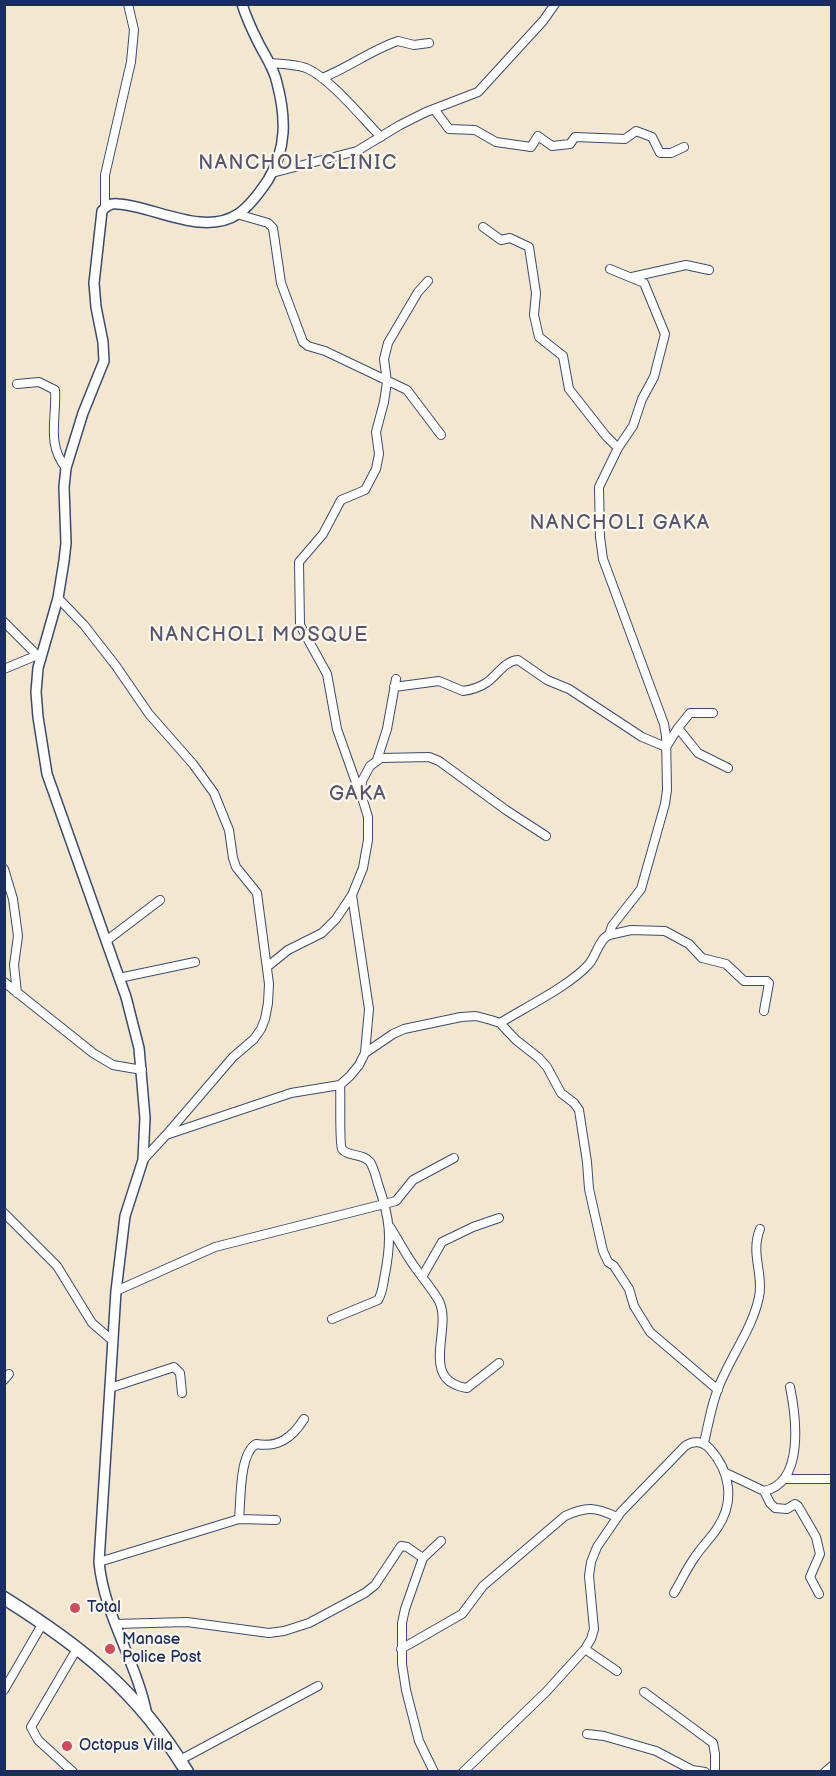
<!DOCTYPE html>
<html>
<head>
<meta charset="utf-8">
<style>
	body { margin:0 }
	#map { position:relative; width:836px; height:1776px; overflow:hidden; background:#f3e8cf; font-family:"Balsamiq Sans",sans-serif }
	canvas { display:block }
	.frame { position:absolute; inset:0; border:6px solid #1b2f5e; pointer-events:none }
</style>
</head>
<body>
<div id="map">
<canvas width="836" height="1776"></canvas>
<div class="frame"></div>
</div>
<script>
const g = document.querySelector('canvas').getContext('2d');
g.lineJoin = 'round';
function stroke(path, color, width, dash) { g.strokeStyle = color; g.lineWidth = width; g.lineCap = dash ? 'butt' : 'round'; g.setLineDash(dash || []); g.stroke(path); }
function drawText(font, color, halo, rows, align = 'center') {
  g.font = font + ' "Balsamiq Sans",sans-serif'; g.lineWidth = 4.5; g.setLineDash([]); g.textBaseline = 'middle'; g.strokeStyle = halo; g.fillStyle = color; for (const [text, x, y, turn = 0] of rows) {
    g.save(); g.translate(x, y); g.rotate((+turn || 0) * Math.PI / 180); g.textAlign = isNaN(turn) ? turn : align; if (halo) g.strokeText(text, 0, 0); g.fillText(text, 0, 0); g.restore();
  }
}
const minor = new Path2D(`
	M 269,63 C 281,64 294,64 306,68 C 330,78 362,118 381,137
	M 322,78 C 348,68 371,50 398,41 L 414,45 L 429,43
	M 434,109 L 449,129 L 475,130 L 496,142 L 531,147 L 538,136 L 552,146 L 570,144 L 575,137 L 625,139 L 636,131 L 652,137 L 660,153 L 671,153 L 684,147
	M 272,173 L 357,151 L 400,125 L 426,112 L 478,92 L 543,21 L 555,4
	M 105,207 L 105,175 L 131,62 L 134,30 L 128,4
	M 237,214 L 268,223 L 273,228 L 281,283 L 303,342 L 308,346 L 325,351 L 407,390 L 441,435
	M 483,227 L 501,240 L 510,238 L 529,247 L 536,293 L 534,315 L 539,337 L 563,356 L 569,389 L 606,436 L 618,448
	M 632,277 L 686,265 L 709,270
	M 17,384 L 39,382 L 55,390 C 57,418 46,444 66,468
	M 58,598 L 84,625 L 116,666 L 149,714 L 193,764 L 214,793 L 229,830 L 233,858 L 236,867 L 257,893 L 269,984 L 268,1003 L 265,1019 L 261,1029 L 254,1039 L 233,1057 L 167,1134
	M 4,622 L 37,655
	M 4,669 L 40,654
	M 394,687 L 439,681 L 463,691 C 470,690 480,687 486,683 C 497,676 504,661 518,660 L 547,680 L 569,689 L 642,737 L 666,747 L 678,728 L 698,753 L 728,768
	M 678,728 L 690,713 L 713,713
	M 377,760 L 387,729 L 396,679
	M 359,791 L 337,729 L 327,674 L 300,625 L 299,562 L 323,534 L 341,500 L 365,490 L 376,469 L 379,454 L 376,432 L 384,402 L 387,382 L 384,359 L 388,343 L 418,292 L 428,281
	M 4,869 L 13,899 L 18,936 L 14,965 L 17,993
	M 609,935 L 631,930 L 665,931 L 689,944 L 702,958 L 726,964 L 744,981 L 767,981 L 769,983 L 764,1011
	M 106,941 L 160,900
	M 267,967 L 288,950 L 322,933 L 336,919 L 352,895
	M 119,978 L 195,962
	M 4,982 L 93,1053 L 113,1065 L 142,1070
	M 500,1023 C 524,1008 571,985 589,964 C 596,956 599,939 609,935 L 612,926 L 641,889 L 665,804 L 667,790 L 666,736 L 664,724 L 603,559 L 600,537 L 599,487 L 618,448 L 633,426 L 642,399 L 654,377 L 665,334 L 644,283 L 610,269
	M 365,1053 L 393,1034 L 404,1029 L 461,1017 L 476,1016 L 491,1020 L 500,1023 L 516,1040 L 539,1058 L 547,1067 L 561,1093 L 574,1103 L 579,1110 L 587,1162 L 589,1189 L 603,1251 L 608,1262 L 614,1266 L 629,1289 L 634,1306 L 650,1332 L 718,1390
	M 143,1160 L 166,1135 L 291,1093 L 340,1085 L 350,1076 L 359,1065 L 365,1053 L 369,1009 L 352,895 L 363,868 L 368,840 L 368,817 L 361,794 L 362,781 L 370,766 L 381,758 L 429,757 L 439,761 L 506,810 L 546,836
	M 4,1213 L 57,1266 L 92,1323 L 113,1341
	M 390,1227 C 399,1241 407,1257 417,1270 C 424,1280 433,1290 439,1301 C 453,1329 418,1380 467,1388 L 499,1363
	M 422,1277 L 442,1242 L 473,1227 L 499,1218
	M 116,1291 L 215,1247 L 396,1201 L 413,1180 L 454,1158
	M 332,1319 L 378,1300 C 383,1292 383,1283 385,1274 C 392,1238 390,1218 378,1184 C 376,1177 374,1168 370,1162 C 363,1153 348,1157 342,1149 C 339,1144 341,1095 340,1085
	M 4,1380 L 9,1374
	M 110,1388 L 174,1367 L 180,1373 L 182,1393
	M 704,1443 C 709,1421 713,1397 723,1377 C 735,1350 753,1326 759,1297 C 764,1274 750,1254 760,1229
	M 726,1473 L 764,1491 C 805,1483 796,1416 790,1387
	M 784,1479 L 832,1479
	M 764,1491 L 770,1503 L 775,1508 L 787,1509 L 795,1504 L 798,1506 L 816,1537 L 820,1554 L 810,1577 L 819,1594
	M 239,1519 C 241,1500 239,1454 256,1444 C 278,1448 292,1438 304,1419
	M 99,1562 L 239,1519 L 276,1520
	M 115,1624 L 187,1622 L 269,1633 L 284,1631 L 309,1623 L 365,1593 L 375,1585 L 401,1546 L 407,1547 L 423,1558
	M 401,1649 L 462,1614 L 483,1586 L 565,1516 C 587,1506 595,1507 617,1517
	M 585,1649 L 617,1671
	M 4,1690 L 43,1623
	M 644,1692 L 713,1743 L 715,1754 L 715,1772
	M 587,1734 L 604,1736 L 656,1751 L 692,1770 L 705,1772
	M 180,1760 L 318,1686
	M 73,1772 L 38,1740 L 31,1727 L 78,1647
	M 434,1772 L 419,1741 L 406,1690 L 402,1664 L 402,1623 L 405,1609 L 423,1558 L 441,1541
	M 463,1772 L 546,1692 L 585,1649 L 591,1639 L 594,1629 L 589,1576 L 591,1562 L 597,1547 L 621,1512 L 685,1446 C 693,1440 703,1441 710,1449 C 730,1471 735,1501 718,1527 C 712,1537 702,1546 695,1557 C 687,1568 681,1581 674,1593
	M 825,1772 L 832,1766`);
const tertiary = new Path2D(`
	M 147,1715 C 137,1662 104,1616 99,1562 L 116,1291 L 125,1216 L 143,1160 L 145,1118 L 139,1048 L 126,997 L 47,774 L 38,717 L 36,692 L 38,668 L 58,598 L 64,561 L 66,543 L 64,487 L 66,468 L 83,413 L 104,361 L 103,342 L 96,307 L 94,283 L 102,211 C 106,206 112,203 118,204 C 154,206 203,237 238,214 C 250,206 260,192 268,180 C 287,149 286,117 277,83 C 274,68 265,56 258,42 C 252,30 246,17 242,4`);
const trunk = new Path2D(`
	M 4,1598 C 82,1647 138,1691 187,1772`);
stroke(minor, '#3b4b6f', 10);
stroke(tertiary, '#3b4b6f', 12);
stroke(trunk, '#3b4b6f', 15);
stroke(minor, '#fff', 8);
stroke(tertiary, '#fff', 9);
stroke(trunk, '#fff', 12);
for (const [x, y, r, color] of [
	[75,1608,6,"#d1495b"],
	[110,1649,6,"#d1495b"],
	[67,1746,6,"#d1495b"]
]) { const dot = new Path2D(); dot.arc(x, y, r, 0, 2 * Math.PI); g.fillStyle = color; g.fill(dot); stroke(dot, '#fbf7ec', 2); }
drawText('16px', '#1b2f5e', '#fbf7ec', [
	["Total",87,1608],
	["Manase",122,1640],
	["Police Post",122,1658],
	["Octopus Villa",79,1746]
], 'left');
g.letterSpacing = '1.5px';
drawText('20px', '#58546e', '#fbf7ec', [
	["NANCHOLI CLINIC",298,164],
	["NANCHOLI GAKA",620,524],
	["NANCHOLI MOSQUE",259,636],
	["GAKA",358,795]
]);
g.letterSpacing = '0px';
</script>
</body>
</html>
